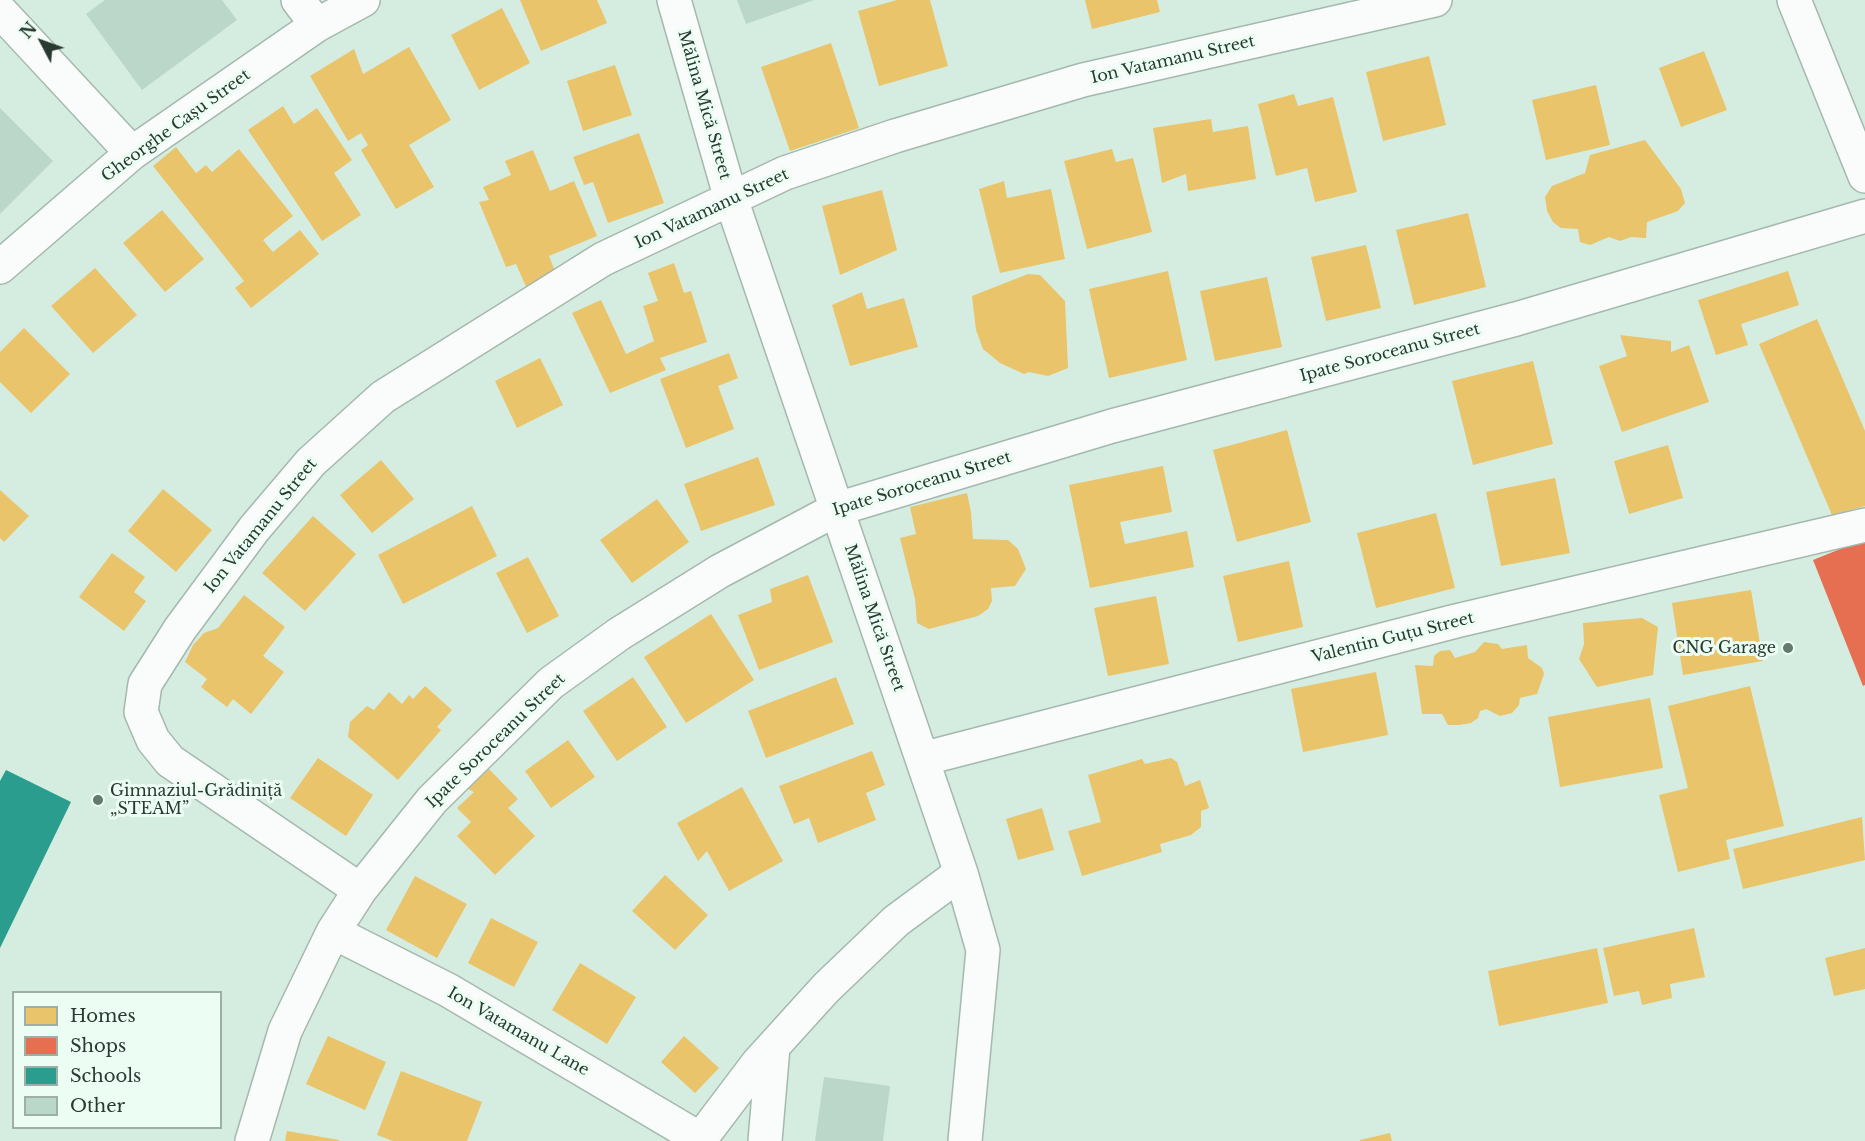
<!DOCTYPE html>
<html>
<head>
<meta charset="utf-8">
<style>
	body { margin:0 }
	#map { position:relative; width:1865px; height:1141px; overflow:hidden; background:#d5ede1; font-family:"Libre Baskerville",serif }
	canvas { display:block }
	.legend { position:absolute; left:12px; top:991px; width:210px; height:138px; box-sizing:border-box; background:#ecfdf3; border:2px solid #9eafa5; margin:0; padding:8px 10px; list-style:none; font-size:18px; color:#283a31 }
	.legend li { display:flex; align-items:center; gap:12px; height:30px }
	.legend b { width:30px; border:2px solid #9eafa5 }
	.north { position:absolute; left:12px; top:12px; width:60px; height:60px; -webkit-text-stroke:4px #ecfdf3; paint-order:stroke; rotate:311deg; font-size:16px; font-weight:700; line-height:24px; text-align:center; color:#283a31 }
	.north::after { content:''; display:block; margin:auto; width:21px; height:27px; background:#283a31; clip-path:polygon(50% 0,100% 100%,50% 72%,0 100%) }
</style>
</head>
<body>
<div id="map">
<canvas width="1865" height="1141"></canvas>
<ul class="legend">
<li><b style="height:16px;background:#e9c46a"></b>Homes</li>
<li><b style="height:16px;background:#e76f51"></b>Shops</li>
<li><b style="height:16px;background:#2a9d8f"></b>Schools</li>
<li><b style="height:16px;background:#bad7c9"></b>Other</li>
</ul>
<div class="north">N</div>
</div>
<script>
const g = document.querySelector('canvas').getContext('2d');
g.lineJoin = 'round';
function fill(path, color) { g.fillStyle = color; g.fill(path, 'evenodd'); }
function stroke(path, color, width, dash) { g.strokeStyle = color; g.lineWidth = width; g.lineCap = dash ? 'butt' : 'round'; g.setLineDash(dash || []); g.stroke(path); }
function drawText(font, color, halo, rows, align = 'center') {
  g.font = font + ' "Libre Baskerville",serif'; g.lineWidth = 6; g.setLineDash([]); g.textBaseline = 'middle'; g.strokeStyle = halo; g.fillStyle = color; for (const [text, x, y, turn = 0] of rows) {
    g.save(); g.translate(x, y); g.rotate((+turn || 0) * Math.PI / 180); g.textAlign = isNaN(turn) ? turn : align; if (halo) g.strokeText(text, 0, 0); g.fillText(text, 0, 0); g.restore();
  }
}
fill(new Path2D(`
	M 520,0 L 597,0 L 607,23 L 541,51 Z
	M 897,0 L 930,0 L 948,66 L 879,86 L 858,11 Z
	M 1085,0 L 1157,0 L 1160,12 L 1092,29 Z
	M 502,8 L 530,63 L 479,90 L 451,35 Z
	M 831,43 L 859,128 L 790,151 L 761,67 Z
	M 409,47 L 451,120 L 409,145 L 434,187 L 396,209 L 361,150 L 368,145 L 361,133 L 348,141 L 310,76 L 354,49 L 363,74 Z
	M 1704,51 L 1727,110 L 1681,127 L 1659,68 Z
	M 1429,56 L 1446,125 L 1383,141 L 1366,72 Z
	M 615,65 L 632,115 L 583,131 L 567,81 Z
	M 1596,85 L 1610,145 L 1546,160 L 1532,100 Z
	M 1294,94 L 1298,106 L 1333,97 L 1357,192 L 1315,202 L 1307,168 L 1276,176 L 1258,104 Z
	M 283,106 L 294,124 L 317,108 L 352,160 L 334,173 L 361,215 L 322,241 L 248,130 Z
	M 1211,119 L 1213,132 L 1248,126 L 1256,179 L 1188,191 L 1186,174 L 1162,183 L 1153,128 Z
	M 639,133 L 664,203 L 608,223 L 593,182 L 584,185 L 573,157 Z
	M 1645,140 L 1681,189 L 1685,203 L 1678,211 L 1647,222 L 1646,238 L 1631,237 L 1620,241 L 1609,237 L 1590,245 L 1580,242 L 1578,229 L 1561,228 L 1553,222 L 1547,211 L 1545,197 L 1552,186 L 1585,173 L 1590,155 Z
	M 176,147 L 196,173 L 206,165 L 212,172 L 239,149 L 293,216 L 263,240 L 273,252 L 300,230 L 319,254 L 251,308 L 235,288 L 244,281 L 153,166 Z
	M 1112,149 L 1116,162 L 1133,158 L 1152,232 L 1087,249 L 1064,161 Z
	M 533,150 L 550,191 L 574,181 L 597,236 L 549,256 L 557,276 L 527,289 L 516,264 L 506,267 L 479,202 L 489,200 L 483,187 L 511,175 L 505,161 Z
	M 1004,181 L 1007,198 L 1051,189 L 1065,259 L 1000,273 L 979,189 Z
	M 882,190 L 897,250 L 840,275 L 822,206 Z
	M 162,210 L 204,259 L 165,292 L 123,243 Z
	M 1468,213 L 1486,287 L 1414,305 L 1396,230 Z
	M 1366,245 L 1381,308 L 1326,321 L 1311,257 Z
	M 674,263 L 684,293 L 691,291 L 707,342 L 660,358 L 666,370 L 610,393 L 572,313 L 601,300 L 626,354 L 654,341 L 643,306 L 658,301 L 648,273 Z
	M 95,268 L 137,315 L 93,353 L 51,306 Z
	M 1168,271 L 1187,360 L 1109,378 L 1089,289 Z
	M 1788,271 L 1799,305 L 1741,324 L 1748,345 L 1716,355 L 1698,300 Z
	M 1028,274 L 1040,275 L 1065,301 L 1068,368 L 1048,376 L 1029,372 L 1024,374 L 1000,363 L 983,349 L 976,330 L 972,296 Z
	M 1267,277 L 1282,347 L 1215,361 L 1200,291 Z
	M 862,292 L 867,309 L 904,298 L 918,347 L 850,366 L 832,305 Z
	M 1817,319 L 1865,431 L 1865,506 L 1832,515 L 1759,344 Z
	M 24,328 L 70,374 L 31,413 L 0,382 L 0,352 Z
	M 1620,335 L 1671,341 L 1671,352 L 1689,345 L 1709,402 L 1622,432 L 1599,366 L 1627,356 Z
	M 729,353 L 738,378 L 718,386 L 734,429 L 686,448 L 660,379 Z
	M 540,358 L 563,405 L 517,428 L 495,381 Z
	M 1533,361 L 1553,444 L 1473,465 L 1452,381 Z
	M 1287,430 L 1311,522 L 1237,542 L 1213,450 Z
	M 1668,445 L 1683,498 L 1629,514 L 1614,461 Z
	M 758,457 L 775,505 L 701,531 L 684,484 Z
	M 381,460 L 414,499 L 372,533 L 340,495 Z
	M 1163,466 L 1172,512 L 1120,522 L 1125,544 L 1187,531 L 1194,567 L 1090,588 L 1069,485 Z
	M 1555,478 L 1570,553 L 1501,566 L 1486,492 Z
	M 163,489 L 212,530 L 176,572 L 128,531 Z
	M 0,490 L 29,516 L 4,542 L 0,538 Z
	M 967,493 L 971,512 L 973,539 L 1008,540 L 1018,549 L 1026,569 L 1015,586 L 991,588 L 992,601 L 988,609 L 978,616 L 929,629 L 917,623 L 915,599 L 900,538 L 916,534 L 910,507 Z
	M 657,499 L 689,542 L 632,583 L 600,540 Z
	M 472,506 L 497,556 L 403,604 L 378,555 Z
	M 1436,513 L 1455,588 L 1376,608 L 1357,533 Z
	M 313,516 L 356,554 L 305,611 L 262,573 Z
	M 112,553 L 145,577 L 134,592 L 146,601 L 124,631 L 79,597 Z
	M 528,557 L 559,616 L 527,633 L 496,573 Z
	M 1289,561 L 1303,627 L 1238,642 L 1223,576 Z
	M 808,575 L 833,642 L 759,670 L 738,615 L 772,602 L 770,589 Z
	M 1751,590 L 1763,661 L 1683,675 L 1672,603 Z
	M 244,595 L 285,627 L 263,656 L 284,672 L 251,714 L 233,699 L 227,707 L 201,687 L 207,679 L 185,662 L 193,645 L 204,633 L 218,628 Z
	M 1156,596 L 1169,664 L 1108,676 L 1094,608 Z
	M 711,614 L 754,680 L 686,723 L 644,657 Z
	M 1642,618 L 1658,627 L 1653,675 L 1597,687 L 1579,659 L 1584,644 L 1583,623 Z
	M 1484,642 L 1498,644 L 1502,649 L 1527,645 L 1528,658 L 1542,668 L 1544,674 L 1537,694 L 1520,698 L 1519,705 L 1512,713 L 1500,716 L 1486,709 L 1480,711 L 1478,718 L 1471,723 L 1459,725 L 1448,725 L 1442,714 L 1422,714 L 1415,665 L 1433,666 L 1434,656 L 1440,651 L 1450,650 L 1455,658 L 1475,652 Z
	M 1376,672 L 1388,735 L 1303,752 L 1291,689 Z
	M 633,677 L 667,727 L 617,761 L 583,711 Z
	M 836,677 L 854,724 L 766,758 L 748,711 Z
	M 425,686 L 452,710 L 437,727 L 441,730 L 398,780 L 348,737 L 350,722 L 367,706 L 374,710 L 389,692 L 402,704 L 409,695 L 413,699 Z
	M 1750,686 L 1784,826 L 1726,840 L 1730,859 L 1678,872 L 1659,795 L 1688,788 L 1668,706 Z
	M 1650,698 L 1663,768 L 1560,787 L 1548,717 Z
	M 568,740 L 595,777 L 551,808 L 525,771 Z
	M 872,751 L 885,785 L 866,793 L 876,820 L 818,843 L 809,818 L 794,824 L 779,786 Z
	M 318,758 L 373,795 L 346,836 L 290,798 Z
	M 1171,758 L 1177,762 L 1185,786 L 1200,780 L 1209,808 L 1201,811 L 1201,827 L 1191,835 L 1160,844 L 1162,852 L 1082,876 L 1068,831 L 1101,822 L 1088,775 L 1142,759 L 1145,764 Z
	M 489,769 L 518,799 L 508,808 L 535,836 L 495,875 L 457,836 L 471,822 L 457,808 L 474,792 L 468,789 Z
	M 742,787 L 783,861 L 729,891 L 707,851 L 698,861 L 677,823 Z
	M 1042,808 L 1054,850 L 1018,860 L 1006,819 Z
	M 1862,817 L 1865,860 L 1743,889 L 1733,849 Z
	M 665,875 L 708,915 L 675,950 L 632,911 Z
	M 415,876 L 467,904 L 437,958 L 386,930 Z
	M 491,918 L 538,942 L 514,987 L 468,963 Z
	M 1694,928 L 1705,977 L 1670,984 L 1672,998 L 1642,1005 L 1639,991 L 1614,996 L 1603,948 Z
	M 1597,948 L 1608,1003 L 1499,1026 L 1488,971 Z
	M 1865,948 L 1865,989 L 1834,996 L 1825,958 Z
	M 580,963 L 636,997 L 607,1044 L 552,1010 Z
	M 328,1036 L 386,1062 L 365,1110 L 306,1084 Z
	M 684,1036 L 719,1068 L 695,1093 L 661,1062 Z
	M 401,1071 L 482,1102 L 467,1141 L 393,1141 L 377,1135 Z
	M 287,1131 L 339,1140 L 339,1141 L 285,1141 Z
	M 1390,1133 L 1392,1141 L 1360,1141 L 1360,1140 Z`), '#e9c46a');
fill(new Path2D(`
	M 1865,539 L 1865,685 L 1863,686 L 1813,560 Z`), '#e76f51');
fill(new Path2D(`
	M 6,770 L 71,802 L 0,948 L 0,781 Z`), '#2a9d8f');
fill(new Path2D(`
	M 105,0 L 222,0 L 237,20 L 142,90 L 86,14 Z
	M 737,0 L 814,0 L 746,24 Z
	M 0,108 L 53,161 L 0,214 Z
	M 824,1077 L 890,1086 L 883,1141 L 815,1141 Z`), '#bad7c9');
const minor = new Path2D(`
	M 298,0 L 317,25
	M 674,0 L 731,199 L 961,873 L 983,950 L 965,1141
	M 1,12 L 132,153
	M 0,267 L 132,153 L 317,25 L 363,0
	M 922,759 L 1456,621 L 1865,525
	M 360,890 L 170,761 L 153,740 L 141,712 L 145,684 L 180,629 L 254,529 L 311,462 L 383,397 L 603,259 L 785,173 L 895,136 L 1083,80 L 1435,0
	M 333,932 L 448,990 L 700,1139
	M 252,1141 L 285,1031 L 333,932 L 360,890 L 432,800 L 551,683 L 619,634 L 720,571 L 837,509 L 1112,426 L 1516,319 L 1865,216
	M 699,1141 L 758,1063 L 826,988 L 896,921 L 961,873
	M 765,1141 L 773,1047`);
const major = new Path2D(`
	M 1794,0 L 1865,176`);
stroke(minor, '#a5b8ae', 36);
stroke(major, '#a5b8ae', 36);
stroke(minor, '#f9fcfa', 33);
stroke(major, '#f9fcfa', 33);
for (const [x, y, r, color] of [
	[1788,648,6,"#65796f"],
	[98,800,6,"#65796f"]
]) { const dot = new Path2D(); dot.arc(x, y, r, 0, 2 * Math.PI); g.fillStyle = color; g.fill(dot); stroke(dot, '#ecfdf3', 2); }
drawText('16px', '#283a31', '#ecfdf3', [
	["Ion Vatamanu Street",1173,60,-13],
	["Mălina Mică Street",704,105,74],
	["Gheorghe Cașu Street",176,126,-36],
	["Ion Vatamanu Street",712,209,-25],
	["Ipate Soroceanu Street",1390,353,-15],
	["Ipate Soroceanu Street",922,484,-17],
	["Ion Vatamanu Street",261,526,-51],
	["Mălina Mică Street",874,618,71],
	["Valentin Guțu Street",1393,638,-14],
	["Ipate Soroceanu Street",496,741,-44],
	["Ion Vatamanu Lane",518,1032,30]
]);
drawText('16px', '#283a31', '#ecfdf3', [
	["CNG Garage",1776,648],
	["Gimnaziul-Grădiniță",110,791,"left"],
	["„STEAM”",110,809,"left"]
], 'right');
</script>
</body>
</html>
